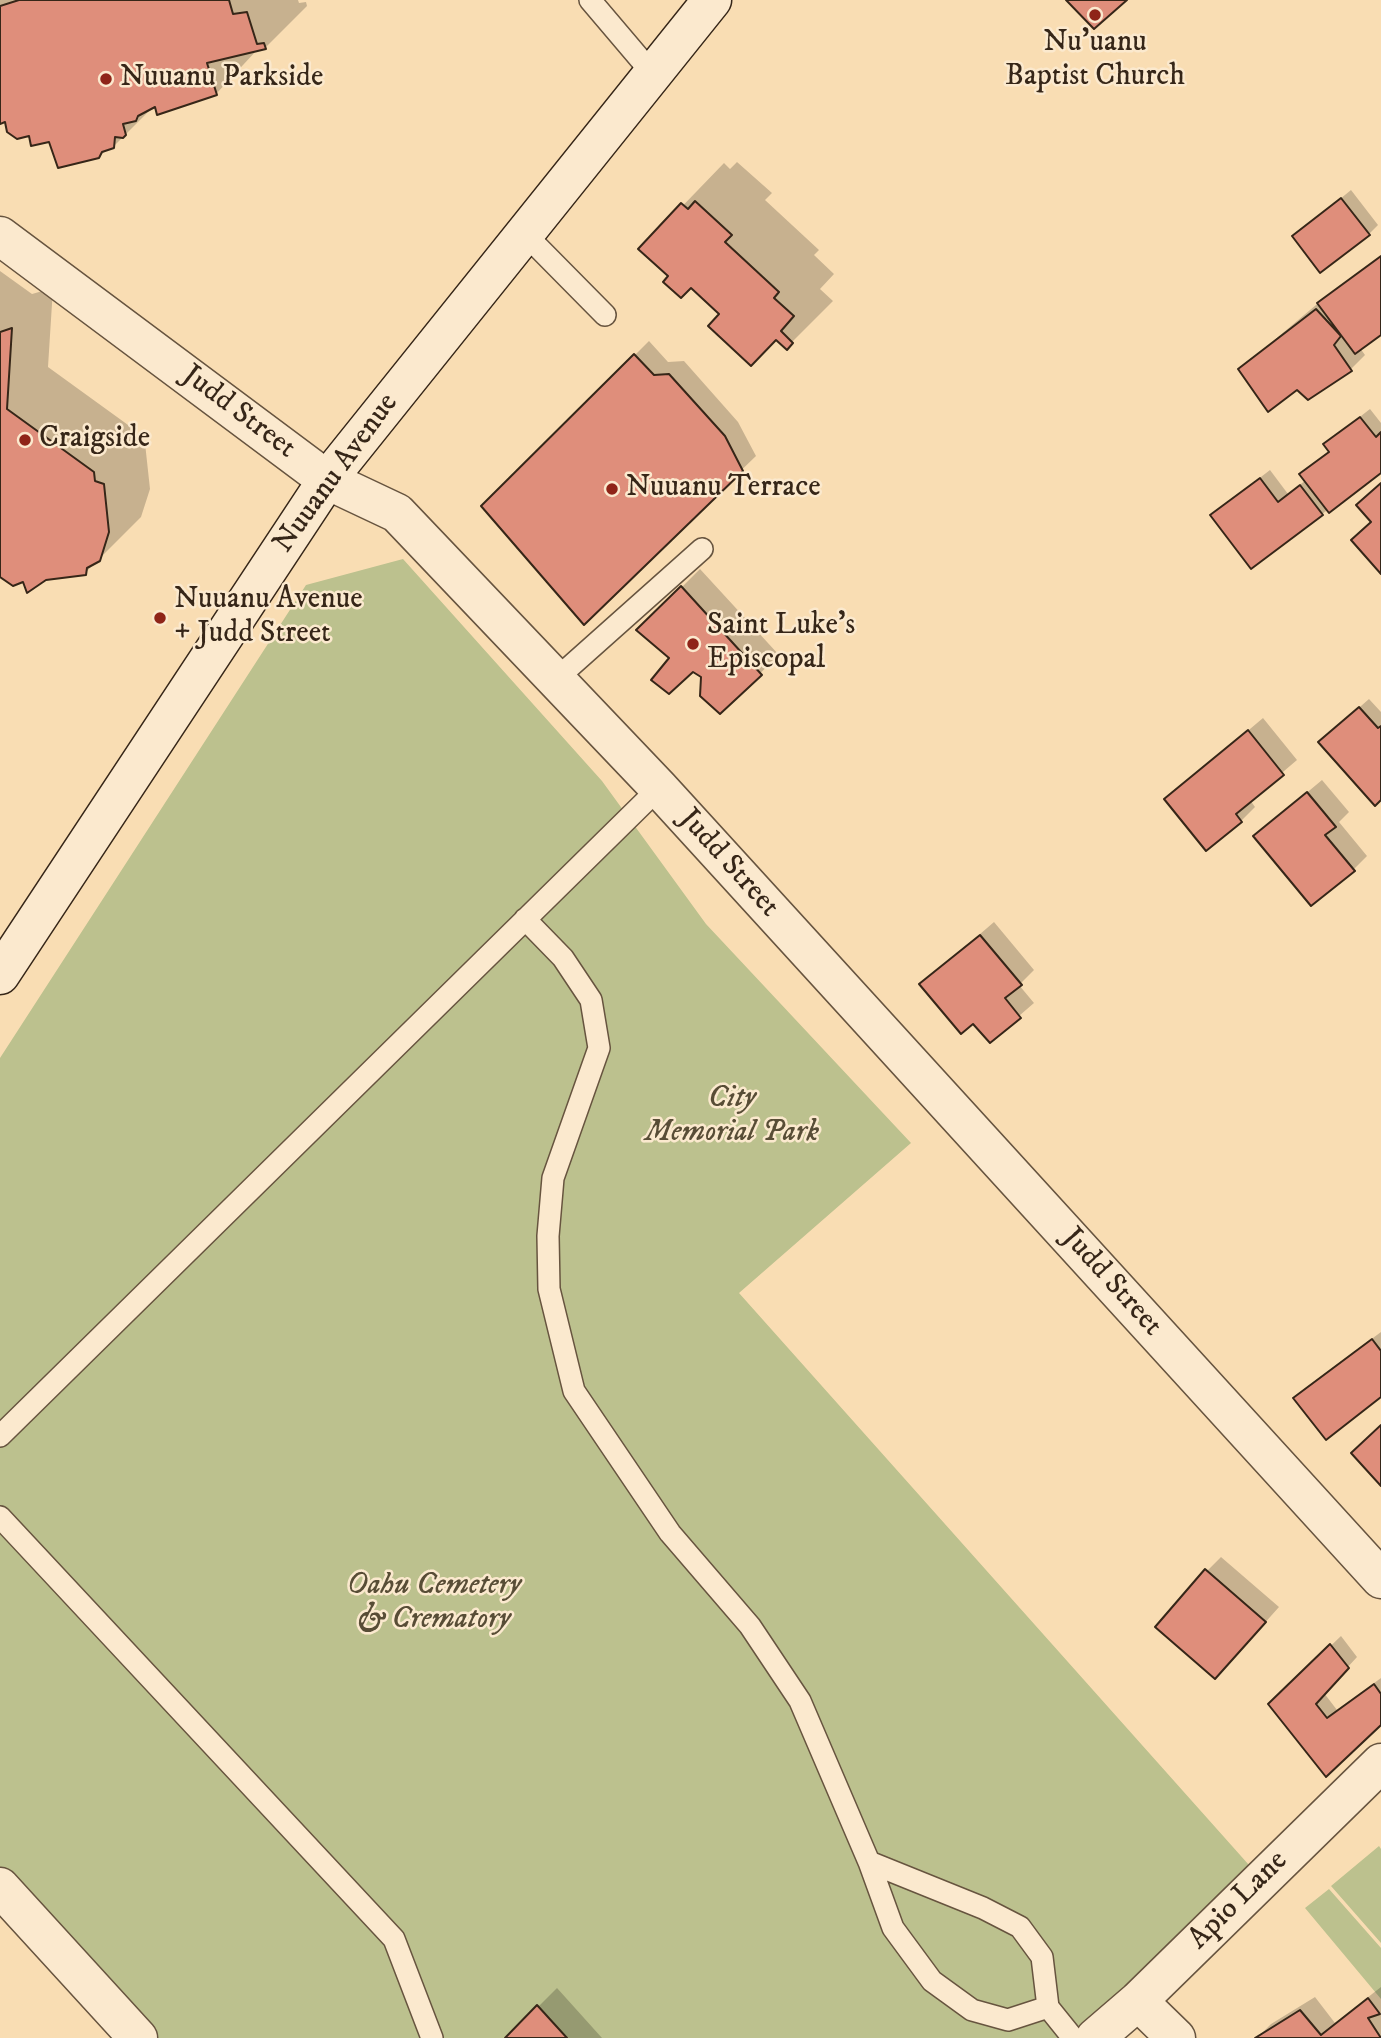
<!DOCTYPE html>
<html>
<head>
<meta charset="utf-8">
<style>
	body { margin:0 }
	canvas { display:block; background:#f9ddb3 }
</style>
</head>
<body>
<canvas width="1381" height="2038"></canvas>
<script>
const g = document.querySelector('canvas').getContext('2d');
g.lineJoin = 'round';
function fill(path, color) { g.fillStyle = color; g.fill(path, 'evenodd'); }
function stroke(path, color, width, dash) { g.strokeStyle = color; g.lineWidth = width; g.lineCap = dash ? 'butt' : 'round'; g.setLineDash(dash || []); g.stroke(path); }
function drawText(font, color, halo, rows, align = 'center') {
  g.font = font + ' "IM FELL DW Pica",serif'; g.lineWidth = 5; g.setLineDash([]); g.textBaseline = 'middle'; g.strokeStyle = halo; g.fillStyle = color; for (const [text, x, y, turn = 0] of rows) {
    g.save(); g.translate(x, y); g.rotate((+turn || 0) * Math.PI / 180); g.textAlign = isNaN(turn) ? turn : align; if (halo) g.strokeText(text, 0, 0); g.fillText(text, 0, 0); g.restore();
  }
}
fill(new Path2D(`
	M 403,559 L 602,781 L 706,924 L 911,1143 L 739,1293 L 1257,1874 L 1079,2038 L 138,2038 L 0,1877 L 0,1058 L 306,585 Z
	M 1379,1846 L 1381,1849 L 1381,1943 L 1331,1886 Z
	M 1329,1889 L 1381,1948 L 1381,1999 L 1305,1908 Z`), '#bcc18e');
fill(new Path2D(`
	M 0,0 L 298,0 L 299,3 L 306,2 L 307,6 L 265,48 L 257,50 L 216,94 L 156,104 L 113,147 L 98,156 L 31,134 L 6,120 L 0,122 Z
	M 737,162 L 772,193 L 765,200 L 819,250 L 814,255 L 834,274 L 820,289 L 833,301 L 787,347 L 776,338 L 722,314 L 691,286 L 670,276 L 641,249 L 724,163 L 730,169 Z
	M 1351,190 L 1378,225 L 1369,234 L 1295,236 Z
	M 1381,256 L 1381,333 L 1360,348 L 1365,355 L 1351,369 L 1309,398 L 1297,388 L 1240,369 L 1329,294 Z
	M 0,271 L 32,294 L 53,288 L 48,367 L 135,430 L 136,439 L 145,443 L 150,489 L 141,517 L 85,573 L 24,580 L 0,574 Z
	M 649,341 L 668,362 L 684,361 L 738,422 L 756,456 L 584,622 L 484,506 Z
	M 1370,409 L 1381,423 L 1381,471 L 1322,514 L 1222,507 L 1270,470 L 1288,494 L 1306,480 L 1301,474 L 1330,450 L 1325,444 Z
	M 700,569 L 779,655 L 720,712 L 702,677 L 672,658 L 639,630 Z
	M 1369,699 L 1381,712 L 1381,798 L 1330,733 Z
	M 1263,718 L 1297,760 L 1250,800 L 1255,807 L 1241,821 L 1206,848 L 1166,800 Z
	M 1322,780 L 1349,812 L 1339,822 L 1367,856 L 1353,870 L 1255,836 Z
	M 994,922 L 1034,970 L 1019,985 L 1034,1003 L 990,1041 L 974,1022 L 922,984 Z
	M 1381,1332 L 1381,1395 L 1295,1398 L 1304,1389 Z
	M 1221,1557 L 1279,1607 L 1229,1663 L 1207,1571 Z
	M 1341,1636 L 1357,1657 L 1324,1693 L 1337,1710 L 1381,1678 L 1381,1723 L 1327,1775 L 1270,1704 Z
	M 1381,1987 L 1381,2038 L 1257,2038 L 1271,2024 L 1315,1997 L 1335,2023 Z
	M 557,1988 L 602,2038 L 508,2038 L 539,2006 Z`), '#0003');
const building = new Path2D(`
	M 19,0 L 229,0 L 233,14 L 247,12 L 257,44 L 264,43 L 266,49 L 207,63 L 217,95 L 157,115 L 155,107 L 138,116 L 136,121 L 123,124 L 126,135 L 123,138 L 115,137 L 114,148 L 102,152 L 99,158 L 58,168 L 49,142 L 31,146 L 29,136 L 17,139 L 7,132 L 5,122 L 0,124 L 0,6 Z
	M 1066,0 L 1127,0 L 1094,29 Z
	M 1341,198 L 1370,235 L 1320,273 L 1292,236 Z
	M 695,201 L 732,235 L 725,242 L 779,292 L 774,298 L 794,316 L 781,331 L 793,343 L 787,350 L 776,340 L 751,366 L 708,326 L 719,314 L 691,288 L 681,298 L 663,282 L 668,276 L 638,249 L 681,203 L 688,209 Z
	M 1381,256 L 1381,335 L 1355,354 L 1317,303 Z
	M 1316,309 L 1341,336 L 1334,345 L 1352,371 L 1308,400 L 1297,390 L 1268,412 L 1238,369 Z
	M 12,328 L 7,409 L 94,472 L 95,481 L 104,484 L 109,532 L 100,561 L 87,568 L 86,575 L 46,580 L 27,593 L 23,582 L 13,586 L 0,577 L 0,332 Z
	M 634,354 L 654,375 L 669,374 L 725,436 L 743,471 L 584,625 L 481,506 Z
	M 1360,417 L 1376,437 L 1381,432 L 1381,473 L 1329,513 L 1299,474 L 1329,452 L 1323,444 Z
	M 1260,478 L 1278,502 L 1300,485 L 1323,515 L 1251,569 L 1210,515 Z
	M 1381,483 L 1381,574 L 1351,540 L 1371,522 L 1356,505 Z
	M 681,586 L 762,675 L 720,714 L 700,696 L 701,677 L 693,672 L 669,694 L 651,680 L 669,658 L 636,630 Z
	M 1359,707 L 1378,728 L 1381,726 L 1381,800 L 1375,806 L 1318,742 Z
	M 1248,730 L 1284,775 L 1236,814 L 1242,822 L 1206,851 L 1164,799 Z
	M 1307,792 L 1336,827 L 1325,835 L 1355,871 L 1311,906 L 1253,836 Z
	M 980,935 L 1022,985 L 1005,998 L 1021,1018 L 990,1043 L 973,1024 L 961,1034 L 919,984 Z
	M 1372,1339 L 1381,1351 L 1381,1397 L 1326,1440 L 1293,1398 Z
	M 1381,1425 L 1381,1486 L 1351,1453 Z
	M 1205,1569 L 1266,1622 L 1215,1679 L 1155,1627 Z
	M 1330,1644 L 1349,1668 L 1316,1704 L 1327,1718 L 1374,1684 L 1381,1694 L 1381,1725 L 1326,1777 L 1268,1704 Z
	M 1368,1998 L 1380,2014 L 1368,2018 L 1381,2038 L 1255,2038 L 1300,2010 L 1321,2035 Z
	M 537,2005 L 567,2038 L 505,2038 Z`);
fill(building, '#df8e7b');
stroke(building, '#362618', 2);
const service = new Path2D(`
	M 590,0 L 652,73
	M 523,232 L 605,315
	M 555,680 L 702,549
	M 525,919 L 563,958 L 591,1000 L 599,1048 L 553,1178 L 548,1236 L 549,1289 L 574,1391 L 670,1533 L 750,1626 L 800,1701 L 869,1862 L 893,1928 L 932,1981 L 972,2010 L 1008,2020 L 1048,2007
	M 0,1436 L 659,788
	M 0,1517 L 394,1939 L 432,2038
	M 869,1862 L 983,1908 L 1020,1927 L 1042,1957 L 1048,2007 L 1073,2038`);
const minor = new Path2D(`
	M 0,236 L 327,480
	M 0,1887 L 138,2038
	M 1138,2001 L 1176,2038
	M 1095,2038 L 1138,2001 L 1381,1763`);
const tertiary = new Path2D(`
	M 327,480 L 397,513 L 659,788 L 1381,1579`);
const secondary = new Path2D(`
	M 0,975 L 327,480 L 712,0`);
stroke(service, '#67543f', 24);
stroke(minor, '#67543f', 41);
stroke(tertiary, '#67543f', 41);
stroke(secondary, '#362618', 41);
stroke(service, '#fbe9ce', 21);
stroke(minor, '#fbe9ce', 38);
stroke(tertiary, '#fbe9ce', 38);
stroke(secondary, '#fbe9ce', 38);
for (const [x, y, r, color] of [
	[1095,15,7,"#8f2418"],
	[106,79,7,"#8f2418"],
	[25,440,7,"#8f2418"],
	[612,489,7,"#8f2418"],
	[160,618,7,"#8f2418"],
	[693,644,7,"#8f2418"]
]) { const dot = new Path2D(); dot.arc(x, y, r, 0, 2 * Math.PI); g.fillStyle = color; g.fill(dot); stroke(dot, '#fbe9ce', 2.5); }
drawText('30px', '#362618', '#fbe9ce', [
	["Nu'uanu",1095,44,"center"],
	["Baptist Church",1095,78,"center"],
	["Nuuanu Parkside",120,79],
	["Craigside",39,440],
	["Nuuanu Terrace",626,489],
	["Nuuanu Avenue",174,601],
	["+ Judd Street",174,635],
	["Saint Luke's",707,627],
	["Episcopal",707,661]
], 'left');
drawText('30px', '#362618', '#fbe9ce', [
	["Judd Street",238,413,37],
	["Nuuanu Avenue",337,474,-54],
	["Judd Street",728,864,48],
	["Judd Street",1111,1283,48],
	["Apio Lane",1239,1901,-45]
]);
drawText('italic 30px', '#584d36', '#fbe9ce', [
	["City",732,1100],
	["Memorial Park",732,1134],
	["Oahu Cemetery",434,1587],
	["& Crematory",434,1621]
]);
</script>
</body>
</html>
